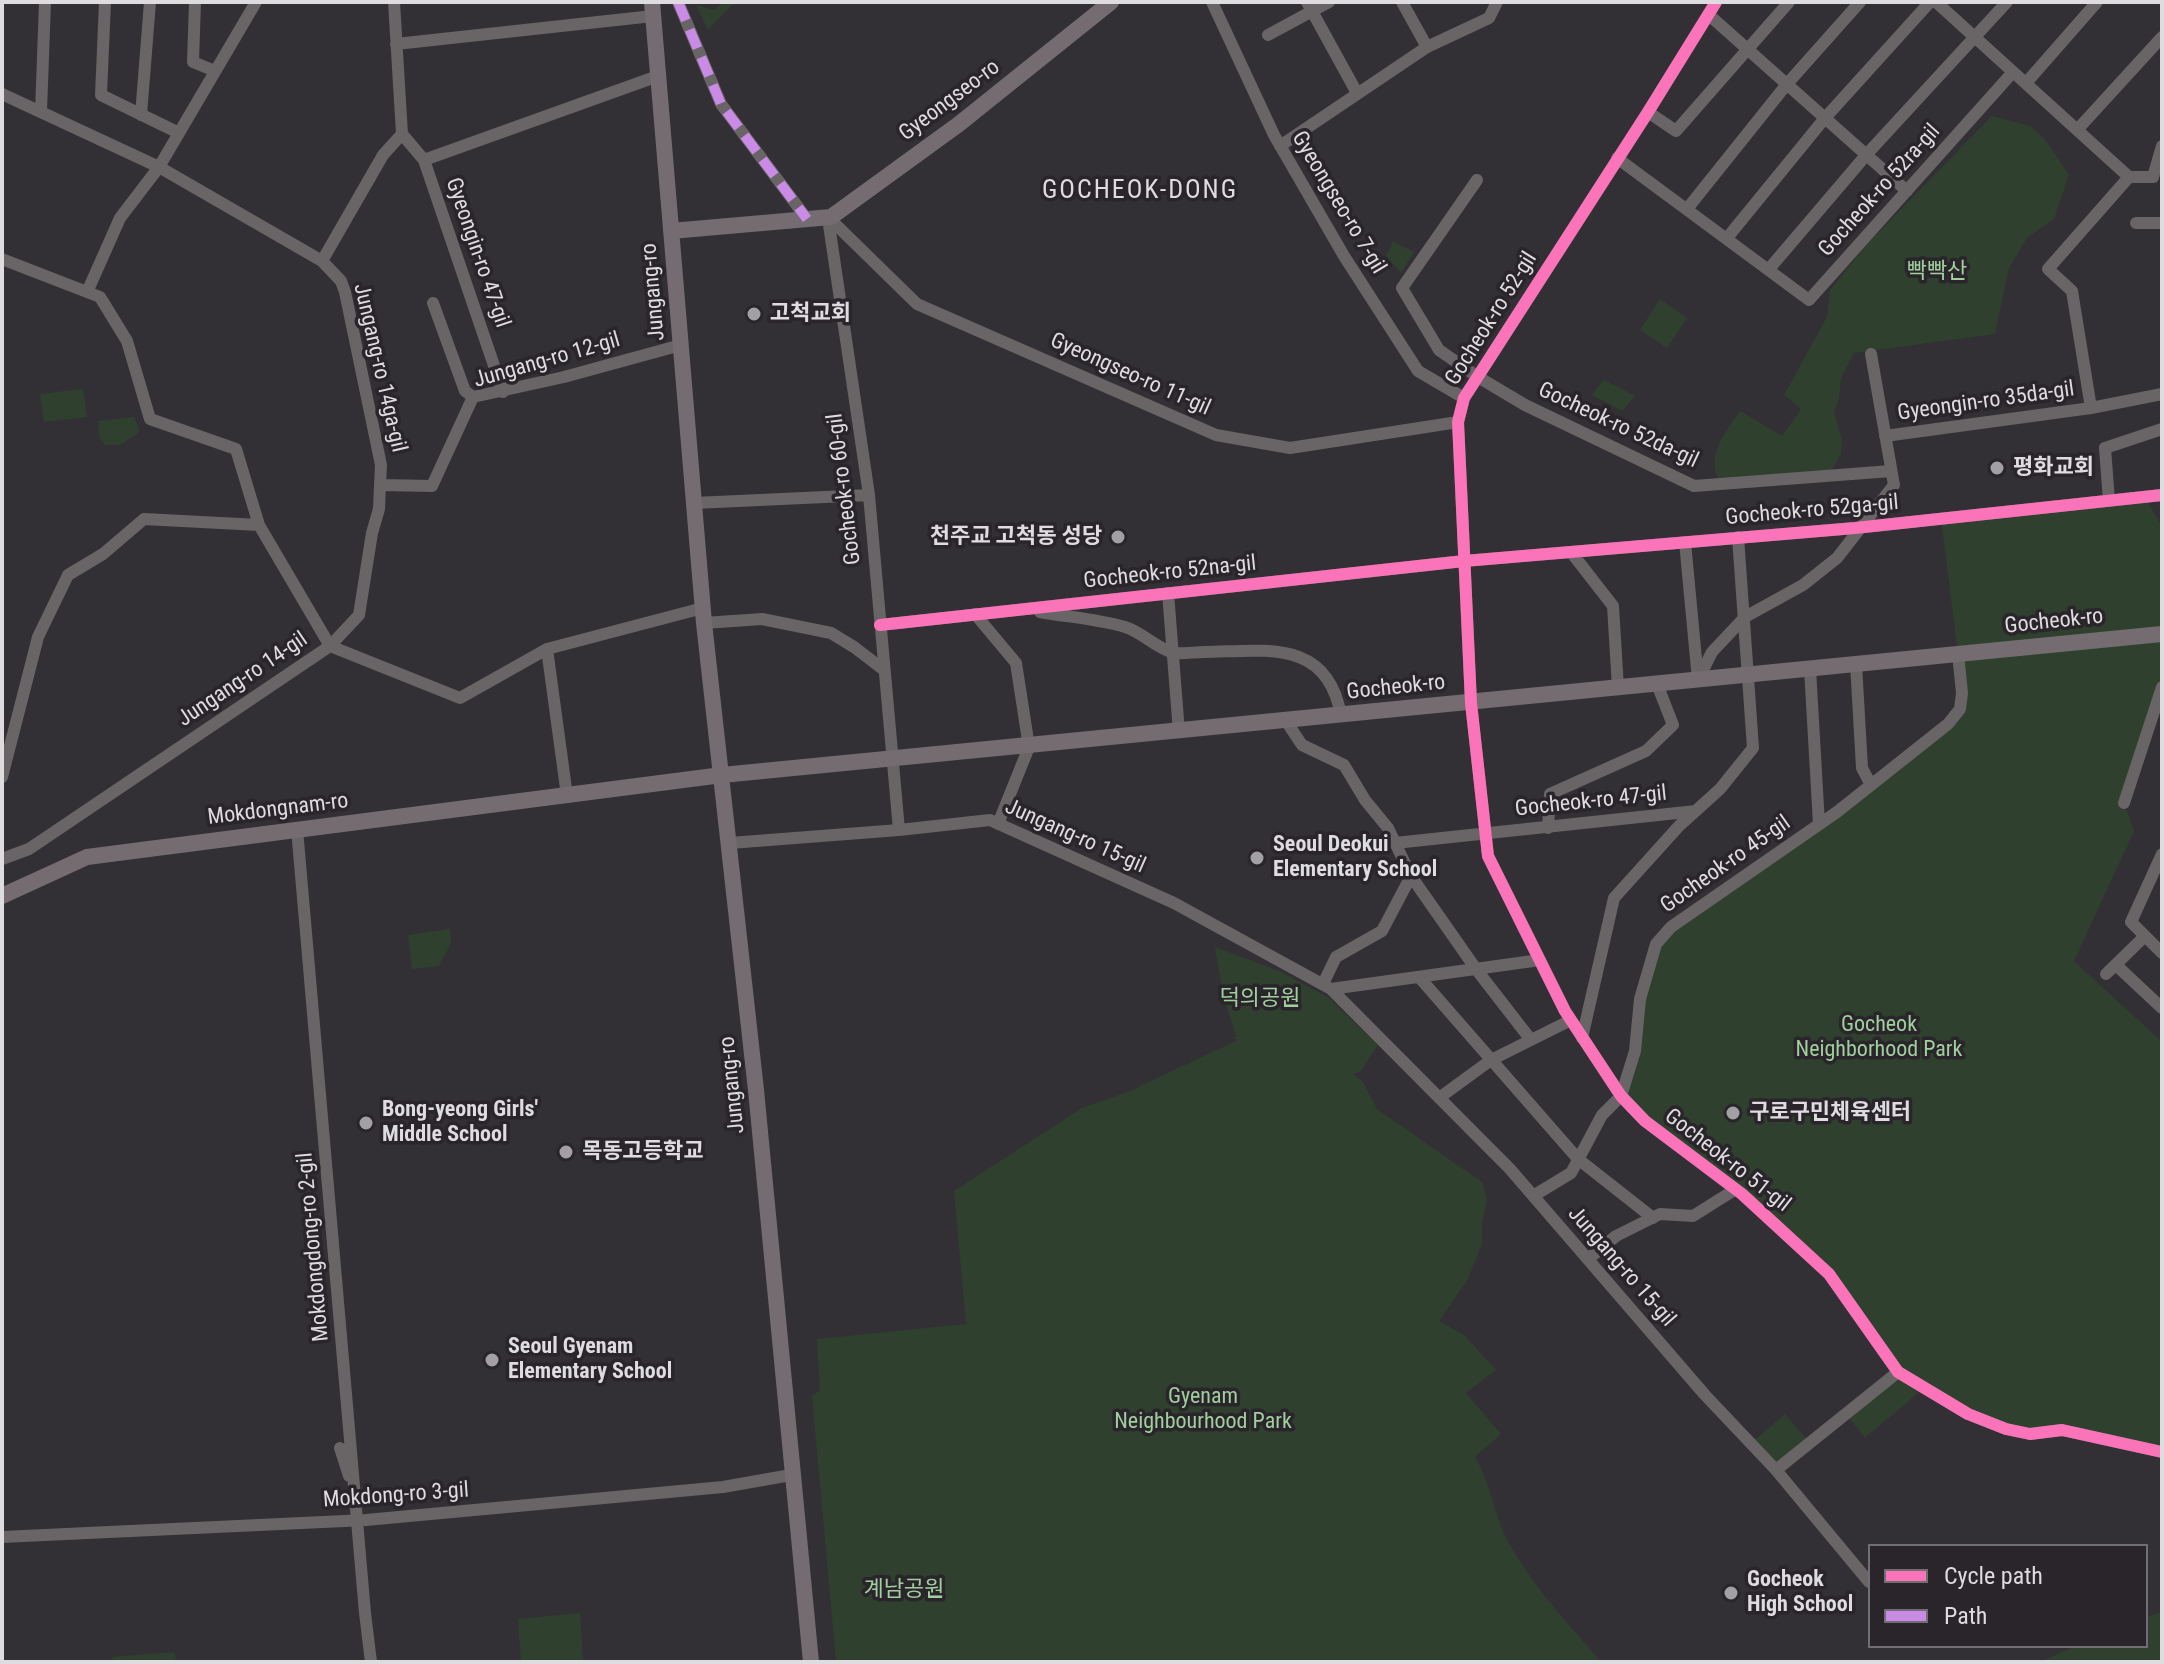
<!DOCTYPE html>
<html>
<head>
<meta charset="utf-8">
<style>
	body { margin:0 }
	#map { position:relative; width:2164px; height:1664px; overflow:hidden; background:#323034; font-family:"Roboto Condensed",sans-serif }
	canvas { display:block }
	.frame { position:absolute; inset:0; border:4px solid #dedcdf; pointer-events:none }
	.legend { position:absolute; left:1868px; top:1544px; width:280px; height:104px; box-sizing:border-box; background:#29252b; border:2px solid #716e73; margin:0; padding:10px 14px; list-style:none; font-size:24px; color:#dedcdf }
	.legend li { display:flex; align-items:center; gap:16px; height:40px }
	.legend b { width:40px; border:2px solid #716e73 }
</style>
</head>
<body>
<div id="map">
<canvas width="2164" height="1664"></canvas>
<div class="frame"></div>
<ul class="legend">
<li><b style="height:10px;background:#fb73b8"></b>Cycle path</li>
<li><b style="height:10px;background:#ca8be6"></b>Path</li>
</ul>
</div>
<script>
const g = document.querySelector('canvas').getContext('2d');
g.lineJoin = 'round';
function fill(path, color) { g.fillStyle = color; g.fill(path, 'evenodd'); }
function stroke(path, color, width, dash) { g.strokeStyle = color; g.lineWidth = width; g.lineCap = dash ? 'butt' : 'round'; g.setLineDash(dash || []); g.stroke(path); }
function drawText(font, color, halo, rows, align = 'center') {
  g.font = font + ' "Roboto Condensed","Noto Sans KR",sans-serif'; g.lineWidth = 7; g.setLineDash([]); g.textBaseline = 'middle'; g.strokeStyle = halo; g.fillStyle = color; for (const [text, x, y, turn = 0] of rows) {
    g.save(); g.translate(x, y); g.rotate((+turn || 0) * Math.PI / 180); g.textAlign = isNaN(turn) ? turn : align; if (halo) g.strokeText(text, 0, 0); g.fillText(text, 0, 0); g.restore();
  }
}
fill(new Path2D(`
	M 722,2 L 735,2 L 708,30 L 696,5 L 715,10 Z
	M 1992,116 L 2030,126 L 2045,139 L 2069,175 L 2054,219 L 2027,238 L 2009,268 L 1995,334 L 1854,353 L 1841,378 L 1839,398 L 1834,412 L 1842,440 L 1841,454 L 1829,475 L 1721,484 C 1704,457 1725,433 1740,411 L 1782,436 L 1801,409 L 1784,395 L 1827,317 L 1830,290 L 1868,243 Z
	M 1393,241 L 1414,252 L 1401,273 L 1386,256 Z
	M 1660,299 L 1687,318 L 1667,348 L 1640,330 Z
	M 1604,380 L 1635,396 L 1622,411 L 1592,395 Z
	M 83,389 L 87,417 L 44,422 L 40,394 Z
	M 134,417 L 140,432 L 120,445 L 105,445 L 99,436 L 98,421 Z
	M 2145,497 L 2162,527 L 2162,687 L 2124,803 L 2134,831 L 2074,961 L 2162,1042 L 2162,1452 L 2113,1442 L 2006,1429 L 1924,1388 L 1865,1438 L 1846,1414 L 1898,1372 L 1829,1274 L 1621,1096 L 1656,944 L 1837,812 L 1960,709 L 1958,654 L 1941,519 Z
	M 450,929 L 451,943 L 439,966 L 412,969 L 408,935 Z
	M 1215,947 L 1279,971 L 1329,998 L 1378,1045 L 1360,1072 L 1353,1074 L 1363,1082 L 1377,1109 L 1482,1182 L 1487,1200 L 1482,1222 L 1482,1244 L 1467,1281 L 1439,1321 L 1464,1335 L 1496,1370 L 1466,1393 L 1501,1434 L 1475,1457 C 1491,1484 1494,1516 1509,1543 C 1533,1587 1569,1624 1601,1662 L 836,1662 L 812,1395 L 820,1391 L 817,1339 L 966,1324 L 954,1191 L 1082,1108 L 1130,1091 L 1238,1040 L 1233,1038 L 1236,1036 L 1223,994 Z
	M 1785,1414 L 1810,1443 L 1776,1470 L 1751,1443 Z
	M 2162,1612 L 2162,1662 L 2040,1662 L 2076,1646 L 2146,1646 L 2146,1617 Z
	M 580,1613 L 583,1662 L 521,1662 L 518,1619 Z
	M 175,1652 L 176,1662 L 113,1662 L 112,1657 Z`), '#2f412e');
stroke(new Path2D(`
	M 105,2 L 101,95 L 179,133
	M 195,2 L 193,62 L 215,71
	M 394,2 L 402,134 L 424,160 L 503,392
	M 678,2 L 721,104 L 807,219
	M 1212,2 L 1274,135 L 1344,256 L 1418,371 L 1464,398
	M 1307,2 L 1357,93
	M 1402,2 L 1427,47
	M 1716,2 L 1648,112 L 1464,398 L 1458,422 L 1471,703 L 1488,856 L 1565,1011 L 1621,1096 L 1645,1121 L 1742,1194 L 1829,1274 L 1898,1372 L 1968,1414 L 2006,1429 L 2030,1434 L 2062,1430 L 2162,1452
	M 1936,2 L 2129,177 L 2048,269 L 2072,291 L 2091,408
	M 1709,15 L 1907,191
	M 1268,35 L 1329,2
	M 396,44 L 653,16
	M 2026,83 L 2097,2
	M 2,94 L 159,167 L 322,261 L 341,281 L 345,292 L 381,465 L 380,485 L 379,509 L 372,533 L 359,615 L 330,646 L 29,849 L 2,859
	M 41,112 L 45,2
	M 1648,112 L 1676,131 L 1789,2
	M 141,115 L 150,2
	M 2077,130 L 2162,37
	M 1280,146 L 1427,47 L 1489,18 L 1497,2
	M 1617,158 L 1809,300 L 2013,72
	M 424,160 L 658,76
	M 2129,177 L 2153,177 L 2162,146
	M 1477,180 L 1402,288 L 1439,350 L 1478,377 L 1525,405 L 1694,486 L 1891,471
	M 1687,209 L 1787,84 L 1860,2
	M 828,217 L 917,304 L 1216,435 L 1290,448 L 1458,422
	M 828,218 L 869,495 L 899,830
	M 2136,223 L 2162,223
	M 1727,238 L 1825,118 L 1930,2
	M 2,259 L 100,297 L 127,341 L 150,419 L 236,449 L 259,525 L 330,646
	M 322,261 L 383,155 L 402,134
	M 1769,269 L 1867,154 L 2007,2
	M 88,290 L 120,218 L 159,167 L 256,2
	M 433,303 L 465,391 L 473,397
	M 1885,436 L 2091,408 L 2162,394
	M 380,485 L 432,486 L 473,397 L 564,377 L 681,345
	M 2109,501 L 2105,448 L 2162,429
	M 694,503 L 869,495
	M 1685,542 L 1698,680
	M 1571,552 L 1613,606 L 1618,688
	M 1168,593 L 1179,732
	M 1040,612 C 1068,617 1098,619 1125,627 C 1142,632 1157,649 1174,653 C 1183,654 1195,652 1205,652 C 1265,651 1328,638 1341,716
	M 975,614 L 1016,663 L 1029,747 L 998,824
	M 704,623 L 762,619 L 831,633 L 854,647 L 884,670
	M 880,625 L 1464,561 L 1855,528 L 2162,495
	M 330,646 L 460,698 L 547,649 L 703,608
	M 547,649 L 567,796
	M 1856,664 L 1862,768 L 1871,785
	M 1810,669 L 1819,824
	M 1698,680 L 1712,652 L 1745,617 L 1803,585 L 1837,558 L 1894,485 L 1871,354
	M 1286,721 L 1302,745 L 1344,765 L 1365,800 L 1388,828 L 1411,876 L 1476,969 L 1531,1040
	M 2,777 L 38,637 L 68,575 L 103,554 L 144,519 L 259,525
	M 2124,803 L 2162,687
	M 1548,828 L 1550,794 L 1646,751 L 1673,725 L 1657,684
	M 297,829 L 365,1613 L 371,1662
	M 730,843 L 899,830 L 990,820 L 1174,903 L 1331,989 L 1510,1169 L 1705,1395 L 1776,1470 L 1869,1582
	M 1395,843 L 1696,811
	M 2162,854 L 2131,922 L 2162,953
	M 2116,965 L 2162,1008
	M 2106,974 L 2145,936
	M 1419,977 L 1578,1159 L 1653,1218
	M 1323,984 L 1336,957 L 1382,931 L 1411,876
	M 1331,989 L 1540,960
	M 1582,1038 L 1614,898 L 1679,826 L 1720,789 L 1753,748 L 1738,537
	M 1439,1098 L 1491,1060 L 1571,1020
	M 1533,1196 L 1571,1173 L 1602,1115 L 1621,1096 L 1635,1051 L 1640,999 L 1656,944 L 1671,927 L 1837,812 L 1948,724 L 1960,709 L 1962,693 L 1958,654
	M 1588,1259 L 1616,1236 L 1660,1214 L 1693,1216 L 1736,1189
	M 340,1448 L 349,1476
	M 1776,1470 L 1898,1372
	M 2,1537 L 366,1520 L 723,1487 L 791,1475`), '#696465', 12);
stroke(new Path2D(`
	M 652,2 L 704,623 L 756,1090 L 811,1662
	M 671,231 L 831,217 L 959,124 L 1111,2
	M 2,896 L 87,857 L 722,775 L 2162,634`), '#746c70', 16);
stroke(new Path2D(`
	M 678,2 L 721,104 L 807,219`), '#ca8be6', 10, [20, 10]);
stroke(new Path2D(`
	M 1716,2 L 1648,112 L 1464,398 L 1458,422 L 1471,703 L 1488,856 L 1565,1011 L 1621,1096 L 1645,1121 L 1742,1194 L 1829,1274 L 1898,1372 L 1968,1414 L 2006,1429 L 2030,1434 L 2062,1430 L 2162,1452
	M 880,625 L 1464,561 L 1855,528 L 2162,495`), '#fb73b8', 12);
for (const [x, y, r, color] of [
	[754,314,8,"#a2a0a3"],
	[1997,468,8,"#a2a0a3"],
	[1118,537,8,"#a2a0a3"],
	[1257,858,8,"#a2a0a3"],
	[1733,1113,8,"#a2a0a3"],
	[366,1123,8,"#a2a0a3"],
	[566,1152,8,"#a2a0a3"],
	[492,1360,8,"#a2a0a3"],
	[1731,1593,8,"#a2a0a3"]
]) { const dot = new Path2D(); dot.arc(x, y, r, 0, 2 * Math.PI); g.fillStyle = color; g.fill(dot); stroke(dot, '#29252b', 3); }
drawText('22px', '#dedcdf', '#29252b', [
	["Gyeongseo-ro",950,101,-37],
	["Gocheok-ro 52ra-gil",1880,191,-48],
	["Gyeongseo-ro 7-gil",1338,203,59],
	["Gyeongin-ro 47-gil",477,253,71],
	["Jungang-ro",654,292,-95],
	["Gocheok-ro 52-gil",1492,319,-58],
	["Jungang-ro 12-gil",547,361,-16],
	["Jungang-ro 14ga-gil",379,368,77],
	["Gyeongseo-ro 11-gil",1130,375,24],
	["Gyeongin-ro 35da-gil",1986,402,-8],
	["Gocheok-ro 52da-gil",1618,426,25],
	["Gocheok-ro 60-gil",845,489,-97],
	["Gocheok-ro 52ga-gil",1812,511,-5],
	["Gocheok-ro 52na-gil",1170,573,-6],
	["Gocheok-ro",2054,622,-6],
	["Jungang-ro 14-gil",243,680,-34],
	["Gocheok-ro",1396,688,-6],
	["Gocheok-ro 47-gil",1591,802,-6],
	["Mokdongnam-ro",278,810,-7],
	["Jungang-ro 15-gil",1075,837,24],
	["Gocheok-ro 45-gil",1726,865,-35],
	["Jungang-ro",733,1085,-96],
	["Gocheok-ro 51-gil",1727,1161,38],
	["Mokdongdong-ro 2-gil",314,1247,-95],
	["Jungang-ro 15-gil",1621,1267,49],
	["Mokdong-ro 3-gil",396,1496,-4]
]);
drawText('22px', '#a0cf9d', '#29252b', [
	["빡빡산",1937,272],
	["덕의공원",1260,999],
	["Gocheok",1879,1025],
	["Neighborhood Park",1879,1050],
	["Gyenam",1203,1397],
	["Neighbourhood Park",1203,1422],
	["계남공원",904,1590]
]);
drawText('bold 22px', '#dedcdf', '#29252b', [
	["고척교회",770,314],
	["평화교회",2013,468],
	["천주교 고척동 성당",1102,537,"right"],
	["Seoul Deokui",1273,845],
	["Elementary School",1273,870],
	["Bong-yeong Girls'",382,1110],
	["Middle School",382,1135],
	["구로구민체육센터",1749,1113],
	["목동고등학교",582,1152],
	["Seoul Gyenam",508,1347],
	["Elementary School",508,1372],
	["Gocheok",1747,1580],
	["High School",1747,1605]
], 'left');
g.letterSpacing = '2px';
drawText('26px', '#dedcdf', '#29252b', [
	["GOCHEOK-DONG",1140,191]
]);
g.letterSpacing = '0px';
</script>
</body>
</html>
